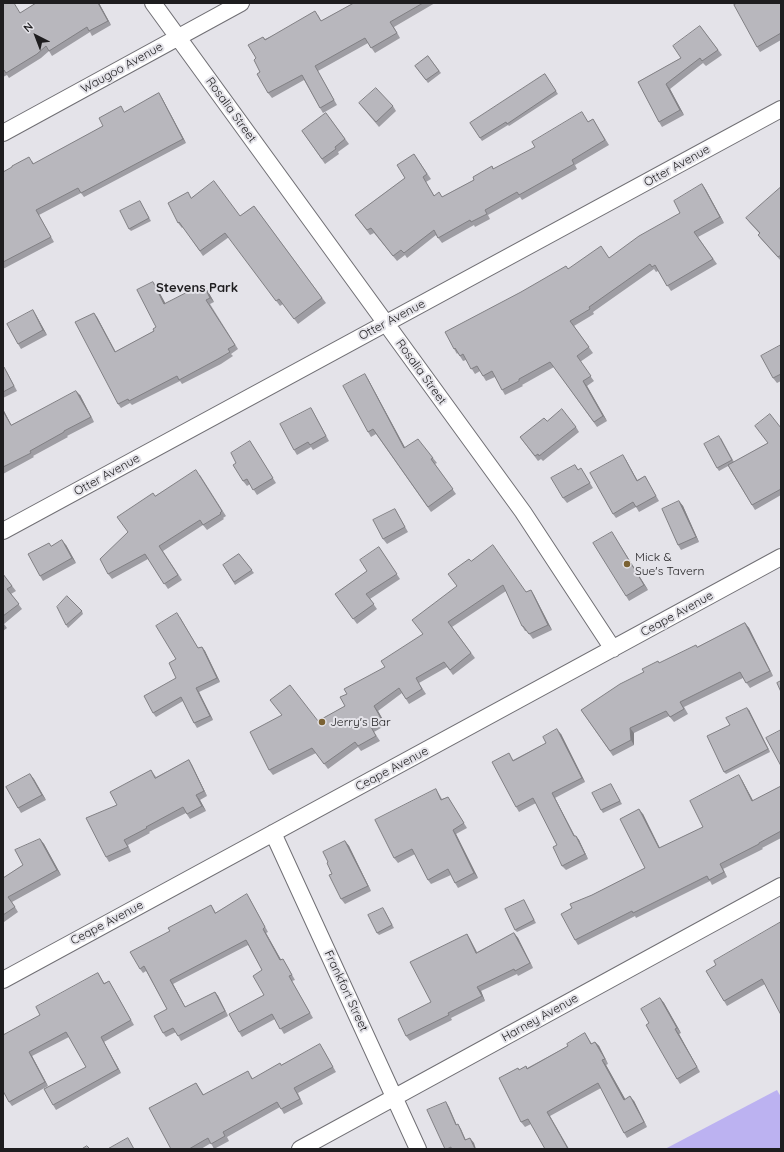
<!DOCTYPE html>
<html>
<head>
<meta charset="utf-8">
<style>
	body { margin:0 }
	#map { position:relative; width:784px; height:1152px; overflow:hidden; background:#e4e3e9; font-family:Quicksand,sans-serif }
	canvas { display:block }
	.frame { position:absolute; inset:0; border:4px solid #1e1d1f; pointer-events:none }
	.north { position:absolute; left:16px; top:16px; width:40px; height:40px; -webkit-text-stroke:3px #e4e3e9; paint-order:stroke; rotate:318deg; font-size:11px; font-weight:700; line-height:16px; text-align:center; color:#1e1d1f }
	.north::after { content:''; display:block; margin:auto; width:14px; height:18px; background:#1e1d1f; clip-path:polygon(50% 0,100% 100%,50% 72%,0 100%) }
</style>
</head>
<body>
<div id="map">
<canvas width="784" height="1152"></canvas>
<div class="frame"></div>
<div class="north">N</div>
</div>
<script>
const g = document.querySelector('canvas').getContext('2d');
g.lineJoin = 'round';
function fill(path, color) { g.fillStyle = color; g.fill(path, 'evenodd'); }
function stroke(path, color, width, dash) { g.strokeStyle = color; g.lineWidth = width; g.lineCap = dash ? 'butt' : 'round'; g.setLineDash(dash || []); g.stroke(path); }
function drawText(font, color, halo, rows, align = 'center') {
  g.font = font + ' Quicksand,sans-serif'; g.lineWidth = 4; g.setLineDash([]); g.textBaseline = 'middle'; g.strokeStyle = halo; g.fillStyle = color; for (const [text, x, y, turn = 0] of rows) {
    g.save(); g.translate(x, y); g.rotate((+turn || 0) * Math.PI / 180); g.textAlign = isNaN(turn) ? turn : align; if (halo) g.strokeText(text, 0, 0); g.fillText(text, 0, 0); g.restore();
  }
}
fill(new Path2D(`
	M 777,1090 L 781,1097 L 781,1149 L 665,1149 Z`), '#bcb2f1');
const minor = new Path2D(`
	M 153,3 L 523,512 L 613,649
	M 3,133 L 241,3
	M 3,531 L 781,109
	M 273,833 L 418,1149
	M 3,980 L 781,557
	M 300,1149 L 781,886`);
stroke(minor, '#706f74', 18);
stroke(minor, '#fff', 16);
fill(new Path2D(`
	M 3,3 L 21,13 L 36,3 L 99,3 L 111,25 L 92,36 L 90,32 L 52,56 L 49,51 L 41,58 L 9,78 L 7,75 L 3,77 Z
	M 351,3 L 435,3 L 394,27 L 400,38 L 375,53 L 368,43 L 318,71 L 337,105 L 323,113 L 320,108 L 304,80 L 272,98 L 268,93 L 260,72 L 263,37 L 265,39 L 318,15 L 321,21 L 352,4 Z
	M 781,3 L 781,40 L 760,52 L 757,47 Z
	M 700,26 L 722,55 L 706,66 L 703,63 L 670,89 L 684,115 L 662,127 L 659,122 L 638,82 L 681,58 Z
	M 428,56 L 441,73 L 428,83 L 415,66 Z
	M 545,74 L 558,94 L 509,126 L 508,125 L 482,141 L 470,123 Z
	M 159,93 L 162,98 L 186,143 L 84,197 L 81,193 L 39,215 L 54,242 L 3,269 L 3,172 L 32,161 L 34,164 L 103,126 L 125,112 Z
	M 359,103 L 393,106 L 396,111 L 379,127 L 363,108 Z
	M 326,113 L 349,144 L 338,152 L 339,154 L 325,164 L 302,131 Z
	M 593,119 L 609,145 L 575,165 L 577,169 L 522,200 L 520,197 L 488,215 L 490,219 L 475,227 L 474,225 L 442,243 L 436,235 L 407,258 L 405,255 L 397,261 L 374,233 L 370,235 L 355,215 L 405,178 L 414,154 L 431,179 L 426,182 L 434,195 L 442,197 L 474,180 L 492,166 L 494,169 Z
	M 702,184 L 706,190 L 724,223 L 698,237 L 717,264 L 671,291 L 658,271 L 656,272 L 654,269 L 593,312 L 594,314 L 574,326 L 593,353 L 580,362 L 594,381 L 587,386 L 607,421 L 597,427 L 554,367 L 522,385 L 523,386 L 505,395 L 495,377 L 486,381 L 480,371 L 475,374 L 466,360 L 463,361 L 458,353 L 457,354 L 454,349 L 568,269 L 609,258 L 680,213 Z
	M 781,187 L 781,261 L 762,240 L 758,235 L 760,234 L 750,223 L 746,218 Z
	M 191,198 L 240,216 L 254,206 L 326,303 L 298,324 L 283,304 L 280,306 L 229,237 L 203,256 L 183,227 L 182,228 L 178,223 Z
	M 140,201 L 151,221 L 131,231 L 129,229 Z
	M 156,286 L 165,304 L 206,288 L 214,302 L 210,304 L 238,349 L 231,354 L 233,356 L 221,364 L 182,384 L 180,381 L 132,405 L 130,403 L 121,408 L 118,404 L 97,317 L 115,352 L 154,331 L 156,327 Z
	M 33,310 L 36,315 L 47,335 L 21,349 L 18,344 Z
	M 781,345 L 781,381 L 777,383 L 773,378 Z
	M 3,367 L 7,372 L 17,391 L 3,398 Z
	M 368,379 L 405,448 L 433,458 L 437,463 L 435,464 L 456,494 L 431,512 L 376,434 L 371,437 L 368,432 Z
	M 80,395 L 94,422 L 67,436 L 68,437 L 33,456 L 34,457 L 3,474 L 3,409 L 11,425 Z
	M 311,408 L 314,413 L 329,441 L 313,450 L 311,447 L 297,455 L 294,450 Z
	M 547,421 L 576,427 L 579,432 L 543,461 L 541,459 L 538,461 L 520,437 Z
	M 781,428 L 781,495 L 755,510 L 728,466 L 719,471 L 717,468 L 721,438 L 734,462 L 768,443 Z
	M 250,441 L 276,483 L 257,495 L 250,484 L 247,486 L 243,481 L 236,463 Z
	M 626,460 L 637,480 L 645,476 L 659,501 L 639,512 L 636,507 L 616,518 L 613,514 Z
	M 575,465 L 578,470 L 584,473 L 593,488 L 567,503 L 563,498 Z
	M 200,475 L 226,516 L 223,518 L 224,519 L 207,530 L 203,525 L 163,551 L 182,580 L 168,589 L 148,559 L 112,579 L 108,574 L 128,532 L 155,496 Z
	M 679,501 L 683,506 L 699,542 L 681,550 L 678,545 Z
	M 395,509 L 398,514 L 408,532 L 387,544 L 383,539 Z
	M 615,537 L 648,590 L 629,601 L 626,596 Z
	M 66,545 L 76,563 L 43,581 L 40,576 L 51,546 Z
	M 379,547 L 400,579 L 370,599 L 377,609 L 357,624 L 335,594 L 367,571 Z
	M 239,554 L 254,573 L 235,585 L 223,565 Z
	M 471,561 L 526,592 L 531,590 L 534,595 L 552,630 L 533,639 L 527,631 L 525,631 L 522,626 L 506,591 L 452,627 L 475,658 L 453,675 L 447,667 L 419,683 L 426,694 L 409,704 L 402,693 L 378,711 L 386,725 L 374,732 L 380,741 L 361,751 L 358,747 L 328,769 L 316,753 L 273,775 L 269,770 L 282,716 L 318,721 L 345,706 L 347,694 L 385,667 L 423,634 L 457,586 Z
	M 3,574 L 16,591 L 11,594 L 22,609 L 4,624 L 7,628 L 3,631 Z
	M 82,611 L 83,614 L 68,628 L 66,625 Z
	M 180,617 L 198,648 L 202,647 L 205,651 L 220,682 L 199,692 L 213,720 L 197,728 L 194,723 L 183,701 L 156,717 L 153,713 L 176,678 L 176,659 Z
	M 745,623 L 749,628 L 773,676 L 750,688 L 743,678 L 684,707 L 688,714 L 674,722 L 669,716 L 634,733 L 634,745 L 613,756 L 581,710 L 644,672 L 660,663 L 698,647 Z
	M 749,710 L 770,752 L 726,774 L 724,772 L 730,725 Z
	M 561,734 L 585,782 L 555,798 L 575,836 L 576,836 L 579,840 L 588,859 L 566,870 L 562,866 L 557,845 L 536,803 L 519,812 L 516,807 L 512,758 L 513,760 L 546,743 Z
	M 189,760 L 192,765 L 207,796 L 200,800 L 206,811 L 190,819 L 186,813 L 149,832 L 150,833 L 128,845 L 131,852 L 109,862 L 106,857 L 117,805 L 151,770 L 156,777 Z
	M 30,774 L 46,800 L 21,813 L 18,808 Z
	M 742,780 L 753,801 L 781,786 L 781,838 L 762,848 L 763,849 L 723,869 L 727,877 L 712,885 L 710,881 L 636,918 L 635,916 L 578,945 L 575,940 L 572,908 L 592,895 L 645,868 L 643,814 L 660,848 L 703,827 Z
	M 611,784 L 622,804 L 603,813 L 601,810 Z
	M 436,789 L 442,799 L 448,797 L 467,828 L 456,834 L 478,878 L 458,888 L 455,883 L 451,875 L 431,884 L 428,880 L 415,854 L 398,863 L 394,858 Z
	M 40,839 L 44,844 L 61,875 L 12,902 L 18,912 L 4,922 L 3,921 L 3,878 L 23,865 Z
	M 345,841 L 349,846 L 371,891 L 345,904 L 341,899 L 328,862 Z
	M 250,899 L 268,932 L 266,933 L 281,960 L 283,959 L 286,964 L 295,980 L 292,981 L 313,1018 L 284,1034 L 275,1019 L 242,1037 L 239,1032 L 264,995 L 262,970 L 248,945 L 173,984 L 185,1007 L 215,992 L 218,996 L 228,1016 L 181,1041 L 176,1032 L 166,1037 L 163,1033 L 167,1009 L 146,971 L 143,973 L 140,969 L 170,931 L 211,905 L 216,913 Z
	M 524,900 L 536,923 L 517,932 L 515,930 Z
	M 385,911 L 394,928 L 379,935 L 377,933 Z
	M 781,922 L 765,984 L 727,1006 L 724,1001 L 716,965 Z
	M 514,933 L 518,938 L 533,968 L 518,976 L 517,974 L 481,991 L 485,1001 L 451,1018 L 452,1020 L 410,1041 L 406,1036 L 431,1002 L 467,934 L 470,939 L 477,952 Z
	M 98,973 L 104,983 L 109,981 L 112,986 L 134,1025 L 104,1042 L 121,1073 L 56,1110 L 53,1105 L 86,1067 L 69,1037 L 32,1056 L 48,1086 L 12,1106 L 9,1102 L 40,1015 Z
	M 660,998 L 664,1003 L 681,1033 L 679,1034 L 700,1072 L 680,1084 L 677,1079 L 649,1023 Z
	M 585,1033 L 592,1044 L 595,1042 L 599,1046 L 608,1064 L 606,1065 L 625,1099 L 634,1101 L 647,1127 L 627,1138 L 624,1133 L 601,1088 L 550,1116 L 531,1124 L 525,1127 L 521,1122 L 526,1066 L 527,1068 L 568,1046 Z
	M 323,1049 L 336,1072 L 298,1093 L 303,1104 L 284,1114 L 280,1107 L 227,1137 L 229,1141 L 214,1149 L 211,1143 L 201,1149 L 171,1149 L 196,1083 L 204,1095 L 251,1076 L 253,1079 L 281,1065 Z`), '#9e9da3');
fill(new Path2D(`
	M 98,3 L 99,3 L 111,25 L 108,21 Z
	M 666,84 L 670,89 L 684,115 L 680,110 Z
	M 159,93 L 162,98 L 186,143 L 183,139 Z
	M 702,184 L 706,190 L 724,223 L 720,217 Z
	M 153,282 L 156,286 L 168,308 L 164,304 Z
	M 203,284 L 206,288 L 214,302 L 210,298 Z
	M 33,310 L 36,315 L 47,335 L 43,330 Z
	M 94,313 L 97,317 L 118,356 L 115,352 Z
	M 365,374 L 368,379 L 408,453 L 404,448 Z
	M 583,381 L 587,386 L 607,421 L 603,416 Z
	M 76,391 L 80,395 L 94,422 L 91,417 Z
	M 3,409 L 14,430 L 11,425 L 3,411 Z
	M 623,455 L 626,460 L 640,485 L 637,481 Z
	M 679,501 L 683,506 L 699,542 L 696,537 Z
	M 612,532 L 615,537 L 648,590 L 644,585 Z
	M 62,540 L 66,545 L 76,563 L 72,558 Z
	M 531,590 L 534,595 L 552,630 L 548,625 Z
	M 745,623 L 749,628 L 773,676 L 770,671 Z
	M 202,647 L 205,651 L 220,682 L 217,678 Z
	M 196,688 L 199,692 L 213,720 L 210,716 Z
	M 374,706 L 378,711 L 386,725 L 382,720 Z
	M 747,708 L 749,710 L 770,752 L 768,749 Z
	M 630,728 L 634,733 L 634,745 L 631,740 Z
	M 557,729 L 561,734 L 585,782 L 582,778 Z
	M 189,760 L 192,765 L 207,796 L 204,791 Z
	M 30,774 L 34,779 L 46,800 L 42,795 Z
	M 739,775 L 742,780 L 756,806 L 752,801 Z
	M 552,793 L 555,798 L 577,841 L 574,836 Z
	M 196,795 L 200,800 L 206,811 L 202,806 Z
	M 639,809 L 643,814 L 662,853 L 659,848 Z
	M 453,830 L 456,834 L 478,878 L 474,873 Z
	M 576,836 L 579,840 L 588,859 L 585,854 Z
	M 40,839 L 44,844 L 61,875 L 57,870 Z
	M 345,841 L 349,846 L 371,891 L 368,886 Z
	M 720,864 L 723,869 L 727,877 L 724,872 Z
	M 263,929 L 266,933 L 284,965 L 280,960 Z
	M 514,933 L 518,938 L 533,968 L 530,963 Z
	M 467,934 L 470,939 L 479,957 L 476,953 Z
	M 170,980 L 173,984 L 188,1012 L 185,1007 Z
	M 477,987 L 481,991 L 485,1001 L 482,996 Z
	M 215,992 L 218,996 L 228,1016 L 225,1011 Z
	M 660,998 L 664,1003 L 681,1033 L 677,1028 Z
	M 675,1029 L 679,1034 L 700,1072 L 697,1067 Z
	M 101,1037 L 104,1042 L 121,1073 L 118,1069 Z
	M 595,1042 L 599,1046 L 608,1064 L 605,1059 Z
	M 29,1052 L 32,1056 L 48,1086 L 45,1082 Z
	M 602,1060 L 606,1065 L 628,1104 L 624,1100 Z
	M 630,1096 L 634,1101 L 647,1127 L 644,1122 Z
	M 446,1102 L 449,1107 L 459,1130 L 456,1125 Z
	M 547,1112 L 550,1116 L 569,1149 L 568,1149 Z
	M 458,1124 L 461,1129 L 468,1145 L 465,1140 Z
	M 470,1138 L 474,1143 L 476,1149 L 475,1149 Z`), '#818084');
const building = new Path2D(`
	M 3,3 L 14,3 L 20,13 L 36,3 L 98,3 L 108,21 L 89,31 L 87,27 L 49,51 L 46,46 L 37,54 L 6,73 L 4,70 L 3,71 Z
	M 351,3 L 423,3 L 390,22 L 397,33 L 371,48 L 365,38 L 315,66 L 334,100 L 320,108 L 302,75 L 268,93 L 257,74 L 260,72 L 254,60 L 256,58 L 248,45 L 263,37 L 265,40 L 315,11 L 321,21 L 352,4 Z
	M 738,3 L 781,3 L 781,33 L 757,47 L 734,5 Z
	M 700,26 L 718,50 L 702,61 L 700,58 L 666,84 L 680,110 L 659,122 L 638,82 L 681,58 L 673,46 Z
	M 428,56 L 439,71 L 426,80 L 415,66 Z
	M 545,74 L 556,91 L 507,124 L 506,122 L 480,138 L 470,123 Z
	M 376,88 L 393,106 L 376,122 L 359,103 Z
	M 159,93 L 183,139 L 81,193 L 78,188 L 36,210 L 51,237 L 3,262 L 3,172 L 12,167 L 12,166 L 29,157 L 33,164 L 103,126 L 99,118 L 121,106 L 124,112 Z
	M 582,112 L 588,122 L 593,119 L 605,140 L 572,160 L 574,164 L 519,195 L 517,192 L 485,210 L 487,214 L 471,222 L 470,220 L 438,238 L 434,230 L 404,253 L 401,250 L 393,256 L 371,228 L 367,230 L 355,215 L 405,178 L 397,165 L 414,154 L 427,174 L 423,177 L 434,196 L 439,192 L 442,197 L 474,180 L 473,177 L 492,166 L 493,169 L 535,147 L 532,142 Z
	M 326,113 L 345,139 L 335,147 L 336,149 L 322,159 L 302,131 Z
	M 214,181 L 240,216 L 254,206 L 322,298 L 294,319 L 279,299 L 276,301 L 225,233 L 200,251 L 179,222 L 178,223 L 168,203 L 188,192 L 191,198 Z
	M 702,184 L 720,217 L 694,232 L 713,259 L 667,286 L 655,265 L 652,267 L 650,264 L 589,307 L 590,309 L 570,321 L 589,347 L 577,356 L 591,376 L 583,381 L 603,416 L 594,422 L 550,362 L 519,379 L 519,381 L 502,390 L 492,371 L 483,376 L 477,366 L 471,369 L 463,354 L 460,356 L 455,348 L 454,349 L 445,332 L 521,292 L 566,266 L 568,269 L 601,246 L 609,258 L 639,236 L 680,213 L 674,201 Z
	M 781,187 L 781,255 L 778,257 L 758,235 L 760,233 L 746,218 Z
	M 140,201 L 149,218 L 129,229 L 120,211 Z
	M 153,282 L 164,304 L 203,284 L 210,298 L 206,300 L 235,345 L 228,349 L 230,352 L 218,359 L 179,380 L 177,376 L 129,401 L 128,399 L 118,404 L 75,322 L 94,313 L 115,352 L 154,331 L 153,329 L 156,327 L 137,290 Z
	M 33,310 L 43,330 L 18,344 L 7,324 Z
	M 781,345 L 781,374 L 773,378 L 761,356 Z
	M 3,367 L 4,367 L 14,386 L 3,392 Z
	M 365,374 L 404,448 L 418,439 L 433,458 L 431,459 L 453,489 L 428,507 L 373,429 L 368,432 L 343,386 Z
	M 76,391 L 91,417 L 64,431 L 64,432 L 30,451 L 31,453 L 3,467 L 3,411 L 11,425 Z
	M 311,408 L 326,436 L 310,445 L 308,442 L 294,450 L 280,424 Z
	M 562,409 L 576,427 L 539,456 L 538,454 L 535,456 L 520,437 L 544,418 L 547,421 Z
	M 770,414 L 781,428 L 781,489 L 752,505 L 728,465 L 768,443 L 755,426 Z
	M 719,436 L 732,460 L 717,468 L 704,444 Z
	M 250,441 L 273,478 L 253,490 L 247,479 L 243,481 L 233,465 L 236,463 L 231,453 Z
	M 623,455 L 637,481 L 645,476 L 656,496 L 636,507 L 633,502 L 613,514 L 590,473 Z
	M 575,465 L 578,470 L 581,468 L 590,483 L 563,498 L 551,478 Z
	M 196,470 L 222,511 L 220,513 L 221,514 L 203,525 L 200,520 L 159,546 L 178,575 L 164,584 L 145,554 L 108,574 L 100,559 L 128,532 L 117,517 L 153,493 L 155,496 Z
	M 679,501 L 696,537 L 678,545 L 662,509 Z
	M 395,509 L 405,527 L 383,539 L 373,520 Z
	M 612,532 L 644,585 L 626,596 L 593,543 Z
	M 62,540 L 72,558 L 40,576 L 28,554 L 49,543 L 51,546 Z
	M 493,545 L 526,592 L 531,590 L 548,625 L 529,634 L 523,626 L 522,626 L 503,585 L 448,622 L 471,653 L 450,670 L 444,662 L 416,678 L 422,689 L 406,699 L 399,688 L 374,706 L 382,720 L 371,727 L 376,736 L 358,746 L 355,742 L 324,764 L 312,748 L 269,770 L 250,732 L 282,715 L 270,700 L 290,685 L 318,721 L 345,706 L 340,697 L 347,694 L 344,689 L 385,667 L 381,661 L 423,634 L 412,620 L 457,586 L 448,574 L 469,559 L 471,561 Z
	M 379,547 L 397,574 L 366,594 L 374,604 L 353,619 L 335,594 L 367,571 L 360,560 Z
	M 239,554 L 252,570 L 234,582 L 223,565 Z
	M 3,574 L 12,586 L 7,589 L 19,604 L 3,616 Z
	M 67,596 L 82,611 L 66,625 L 57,607 Z
	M 177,613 L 198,648 L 202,647 L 217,678 L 196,688 L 210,716 L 194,723 L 181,697 L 153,713 L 144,696 L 176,678 L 169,663 L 176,659 L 156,626 Z
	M 745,623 L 770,671 L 746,683 L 740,672 L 680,702 L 684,709 L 670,717 L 666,711 L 630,728 L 631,740 L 610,751 L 581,710 L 620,684 L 644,672 L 642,669 L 658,661 L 659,663 L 696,645 L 697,647 Z
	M 781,681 L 781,692 L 777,683 Z
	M 747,708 L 768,749 L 724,772 L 707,736 L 730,725 L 726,718 Z
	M 557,729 L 582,778 L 552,793 L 574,836 L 576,836 L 585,854 L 562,866 L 553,847 L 557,845 L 533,798 L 516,807 L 492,762 L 509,753 L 513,761 L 546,743 L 543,737 Z
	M 781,730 L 781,766 L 766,738 Z
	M 189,760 L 204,791 L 196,795 L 202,806 L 187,814 L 183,807 L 146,827 L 147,828 L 124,840 L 128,847 L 106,857 L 86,818 L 117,805 L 110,792 L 151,770 L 155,778 Z
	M 30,774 L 42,795 L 18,808 L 6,787 Z
	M 739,775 L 752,801 L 781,786 L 781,831 L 759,843 L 759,844 L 720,864 L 724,872 L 709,880 L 707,876 L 633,913 L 632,911 L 575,940 L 561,914 L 572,908 L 570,904 L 592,895 L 645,868 L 620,819 L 639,809 L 659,848 L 703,827 L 690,801 Z
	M 611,784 L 620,801 L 601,810 L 592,793 Z
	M 436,789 L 441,800 L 448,797 L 464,823 L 453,830 L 474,873 L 455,883 L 448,869 L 428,880 L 412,849 L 394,858 L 375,820 Z
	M 40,839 L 57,870 L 8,897 L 15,907 L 3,915 L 3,878 L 23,865 L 15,850 Z
	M 345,841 L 368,886 L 341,899 L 329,875 L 332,874 L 327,863 L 328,862 L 323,852 Z
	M 247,894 L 265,927 L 263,929 L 280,960 L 283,959 L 292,975 L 289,976 L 310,1013 L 280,1029 L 272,1014 L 239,1032 L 229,1014 L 264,995 L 253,976 L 262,970 L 246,940 L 170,980 L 185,1007 L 215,992 L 225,1011 L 178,1036 L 173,1028 L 163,1033 L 154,1016 L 167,1009 L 144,966 L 140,969 L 130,952 L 170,931 L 168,928 L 211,905 L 215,913 Z
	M 524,900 L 534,920 L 515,930 L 505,909 Z
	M 383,908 L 392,925 L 377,933 L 368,915 Z
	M 781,922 L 781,1015 L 762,979 L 724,1001 L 706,971 L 716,965 L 714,961 Z
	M 514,933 L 530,963 L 515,971 L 514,969 L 477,987 L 482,996 L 448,1013 L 449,1015 L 406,1036 L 398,1019 L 431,1002 L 410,962 L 467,934 L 476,953 Z
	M 98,973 L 104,984 L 109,981 L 131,1020 L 101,1037 L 118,1069 L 53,1105 L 44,1089 L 86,1067 L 66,1032 L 29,1052 L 45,1082 L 9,1102 L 3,1091 L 3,1035 L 40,1015 L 36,1007 Z
	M 660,998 L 677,1028 L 675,1029 L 697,1067 L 677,1079 L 646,1025 L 649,1023 L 641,1009 Z
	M 585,1033 L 591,1044 L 595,1042 L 605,1059 L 602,1060 L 624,1100 L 630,1096 L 644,1122 L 624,1133 L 598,1083 L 547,1112 L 568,1149 L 545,1149 L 528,1119 L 521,1122 L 499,1078 L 518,1068 L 519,1070 L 526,1066 L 527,1069 L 568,1046 L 567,1044 Z
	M 320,1044 L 333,1067 L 294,1088 L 300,1099 L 281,1109 L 277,1102 L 223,1132 L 225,1136 L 211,1144 L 208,1138 L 189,1149 L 171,1149 L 149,1108 L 196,1083 L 203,1095 L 248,1071 L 252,1079 L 280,1063 L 281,1065 Z
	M 446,1102 L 456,1125 L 458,1124 L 465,1140 L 470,1138 L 475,1149 L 451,1149 L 451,1147 L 447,1149 L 445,1149 L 427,1110 Z
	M 128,1138 L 134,1149 L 108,1149 Z
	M 87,1146 L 90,1149 L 82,1149 Z`);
fill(building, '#b8b7bd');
stroke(building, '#818084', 1);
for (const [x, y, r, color] of [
	[627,564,4,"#7b6233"],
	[322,722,4,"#7b6233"]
]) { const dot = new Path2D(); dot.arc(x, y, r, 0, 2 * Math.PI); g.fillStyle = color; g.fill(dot); stroke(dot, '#e4e3e9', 1.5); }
drawText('12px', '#1e1d1f', '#e4e3e9', [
	["Waugoo Avenue",122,68,-29],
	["Rosalia Street",231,110,54],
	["Otter Avenue",677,166,-29],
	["Otter Avenue",392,320,-28],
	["Rosalia Street",421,372,54],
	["Otter Avenue",107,475,-29],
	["Ceape Avenue",677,614,-29],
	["Ceape Avenue",392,769,-28],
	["Ceape Avenue",107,923,-28],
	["Frankfort Street",346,991,65],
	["Harney Avenue",540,1018,-29]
]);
drawText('12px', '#1e1d1f', '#e4e3e9', [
	["Mick &",635,557],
	["Sue's Tavern",635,571],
	["Jerry's Bar",330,722]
], 'left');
drawText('bold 13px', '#1e1d1f', '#e4e3e9', [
	["Stevens Park",197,288]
]);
</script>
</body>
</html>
